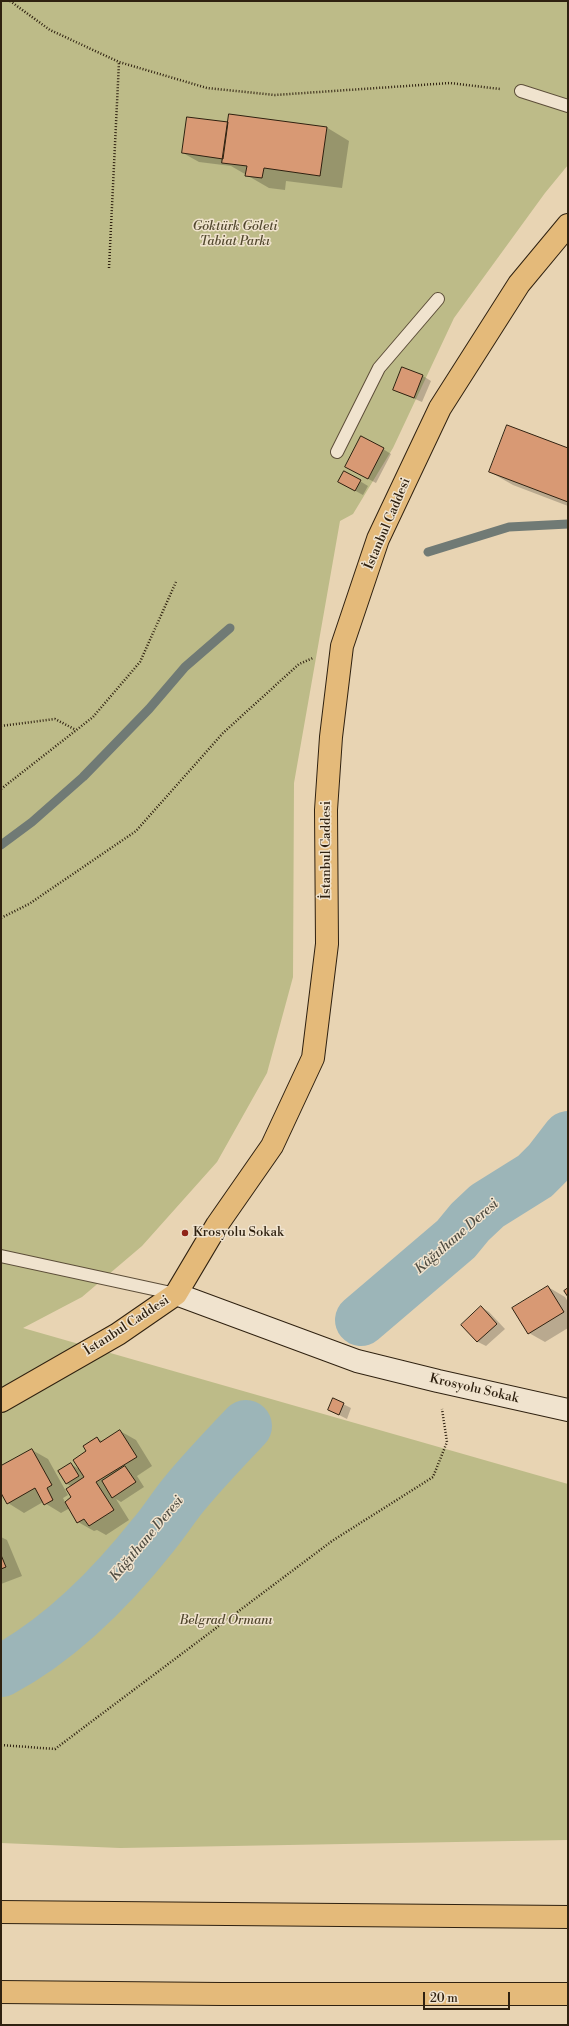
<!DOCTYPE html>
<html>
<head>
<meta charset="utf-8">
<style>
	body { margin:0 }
	#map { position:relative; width:569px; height:2026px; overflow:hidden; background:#e8d4b3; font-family:"Libre Bodoni",serif }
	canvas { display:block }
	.frame { position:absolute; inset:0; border:2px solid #2f2110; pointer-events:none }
	.scale { position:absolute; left:423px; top:1992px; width:87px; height:18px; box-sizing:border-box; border:2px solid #2f2110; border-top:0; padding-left:5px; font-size:12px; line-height:14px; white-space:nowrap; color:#2f2110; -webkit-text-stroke:3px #f0e3ce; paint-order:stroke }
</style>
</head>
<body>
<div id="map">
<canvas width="569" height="2026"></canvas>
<div class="frame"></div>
<div class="scale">20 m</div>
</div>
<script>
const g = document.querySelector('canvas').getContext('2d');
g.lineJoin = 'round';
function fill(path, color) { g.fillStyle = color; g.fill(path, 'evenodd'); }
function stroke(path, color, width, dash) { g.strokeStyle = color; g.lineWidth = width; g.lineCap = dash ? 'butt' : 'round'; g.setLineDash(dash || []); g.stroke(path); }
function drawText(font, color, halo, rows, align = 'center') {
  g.font = font + ' "Libre Bodoni",serif'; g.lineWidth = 3; g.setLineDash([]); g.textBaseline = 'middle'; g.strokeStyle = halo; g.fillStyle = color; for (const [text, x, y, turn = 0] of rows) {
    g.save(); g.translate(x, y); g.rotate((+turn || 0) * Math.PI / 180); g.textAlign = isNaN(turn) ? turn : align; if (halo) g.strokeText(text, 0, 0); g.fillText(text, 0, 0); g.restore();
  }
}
fill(new Path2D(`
	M 1,1 L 568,2 L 568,165 L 545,193 L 454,318 L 393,448 L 353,514 L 340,521 L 294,783 L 293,977 L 267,1073 L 217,1162 L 142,1246 L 82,1297 L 23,1328 L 568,1484 L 568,1840 L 120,1848 L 1,1843 Z`), '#bdbb88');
fill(new Path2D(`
	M 227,123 L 326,127 L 349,141 L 342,188 L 286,181 L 285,190 L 269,188 L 231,166 L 199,162 L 183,153 Z
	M 423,376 L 431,381 L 422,402 L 394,390 Z
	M 383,449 L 391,454 L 376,483 L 355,472 Z
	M 568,449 L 568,506 L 513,485 L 490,472 Z
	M 345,472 L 368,486 L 363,495 L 339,482 Z
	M 548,1287 L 565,1297 L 568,1302 L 568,1328 L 545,1342 L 529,1333 Z
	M 481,1307 L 489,1312 L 505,1329 L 486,1346 L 478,1342 L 462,1325 Z
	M 343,1404 L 351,1408 L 347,1419 L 329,1410 Z
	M 120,1431 L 136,1440 L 152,1466 L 137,1476 L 144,1487 L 121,1502 L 116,1499 L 129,1520 L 106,1535 L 97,1530 L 94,1531 L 78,1522 L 70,1508 L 61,1513 L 43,1502 L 24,1513 L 8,1503 L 1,1491 L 1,1467 L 32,1450 L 48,1459 L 68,1495 L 63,1498 L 65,1502 L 73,1497 L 71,1486 L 67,1484 L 59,1471 L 71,1464 L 80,1470 L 88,1451 L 97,1438 L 103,1442 Z
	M 1,1537 L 7,1540 L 22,1576 L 1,1584 Z`), '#0003');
stroke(new Path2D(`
	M 428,552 L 509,527 L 568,524
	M 1,845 L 32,822 L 83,777 L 149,709 L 185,667 L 230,628`), '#707a75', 9);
stroke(new Path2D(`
	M 361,1320 L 456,1239 L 470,1222 L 487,1206 L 535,1176 L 548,1163 L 568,1137
	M 1,1671 C 61,1639 112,1587 154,1534 C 165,1521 174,1506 185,1493 C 204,1470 225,1448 246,1426`), '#9cb5b8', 52);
const building = new Path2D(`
	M 229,114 L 327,127 L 320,176 L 264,168 L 262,178 L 245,176 L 247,166 L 222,163 Z
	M 187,117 L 228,122 L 223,159 L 182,153 Z
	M 402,367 L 423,375 L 414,398 L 393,390 Z
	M 507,425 L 568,448 L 568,502 L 489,472 Z
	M 361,436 L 384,448 L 368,479 L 345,467 Z
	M 344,471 L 361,480 L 355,491 L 338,482 Z
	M 548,1286 L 564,1312 L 528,1334 L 512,1308 Z
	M 568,1288 L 568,1297 L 564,1291 Z
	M 481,1306 L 497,1324 L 477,1342 L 461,1325 Z
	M 333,1398 L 344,1403 L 339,1415 L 328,1410 Z
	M 120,1430 L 137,1457 L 96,1482 L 114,1510 L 89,1526 L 84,1519 L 77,1523 L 65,1502 L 71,1497 L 66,1489 L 84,1477 L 73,1460 L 86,1451 L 83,1446 L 97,1437 L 100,1442 Z
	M 32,1449 L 52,1485 L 47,1488 L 53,1500 L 44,1505 L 35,1488 L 7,1504 L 1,1493 L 1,1466 Z
	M 71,1463 L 79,1476 L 66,1484 L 58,1471 Z
	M 125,1466 L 136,1482 L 112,1498 L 102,1481 Z
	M 1,1555 L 6,1567 L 1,1569 Z`);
fill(building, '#d89974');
stroke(building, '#2f2110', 1);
const service = new Path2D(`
	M 521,91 L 568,106
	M 337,452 L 379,368 L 438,299
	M 1,1256 L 176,1294`);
const secondary = new Path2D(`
	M 176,1294 L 357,1361 L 438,1381 L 568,1410`);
const primary = new Path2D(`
	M 1,1401 L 118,1334 L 176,1294 L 217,1225 L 272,1146 L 313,1058 L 327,944 L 326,810 L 331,737 L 342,646 L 378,539 L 440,408 L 519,284 L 568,225`);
const trunk = new Path2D(`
	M 1,1912 L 568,1917
	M 1,1992 L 221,1994 L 568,1994`);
stroke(service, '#5d4e39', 14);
stroke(secondary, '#2f2110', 24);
stroke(primary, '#2f2110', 24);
stroke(trunk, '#2f2110', 24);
stroke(new Path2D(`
	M 10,1 L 50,30 L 119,62 L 207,88 L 275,95 L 450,83 L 500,89
	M 109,268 L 119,62
	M 1,726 L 55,719 L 76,730
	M 1,789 L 93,717 L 140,662 L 176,582
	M 1,918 L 29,904 L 136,831 L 223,733 L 299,664 L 313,658
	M 1,1745 L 55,1749 L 332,1541 L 433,1477 L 447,1442 L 442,1409`), '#2f2110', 2.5, [1, 2]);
stroke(service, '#f0e3ce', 12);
stroke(secondary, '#f0e3ce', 22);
stroke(primary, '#e4ba7a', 22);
stroke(trunk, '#e4ba7a', 22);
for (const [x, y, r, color] of [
	[185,1233,4,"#8f2418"]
]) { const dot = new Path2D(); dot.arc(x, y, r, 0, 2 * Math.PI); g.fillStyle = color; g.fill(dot); stroke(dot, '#f0e3ce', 1.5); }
drawText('italic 13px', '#52482e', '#f0e3ce', [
	["Göktürk Göleti",235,227],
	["Tabiat Parkı",235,242],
	["Belgrad Ormanı",226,1621]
]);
drawText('13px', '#2f2110', '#f0e3ce', [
	["İstanbul Caddesi",388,524,-67],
	["İstanbul Caddesi",327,850,-90],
	["İstanbul Caddesi",127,1326,-33],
	["Krosyolu Sokak",474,1389,13]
]);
drawText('13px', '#2f2110', '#f0e3ce', [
	["Krosyolu Sokak",193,1233]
], 'left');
drawText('italic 14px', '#504d42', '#f0e3ce', [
	["Kâğıthane Deresi",457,1237,-41],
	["Kâğıthane Deresi",147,1539,-50]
]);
</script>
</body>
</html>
